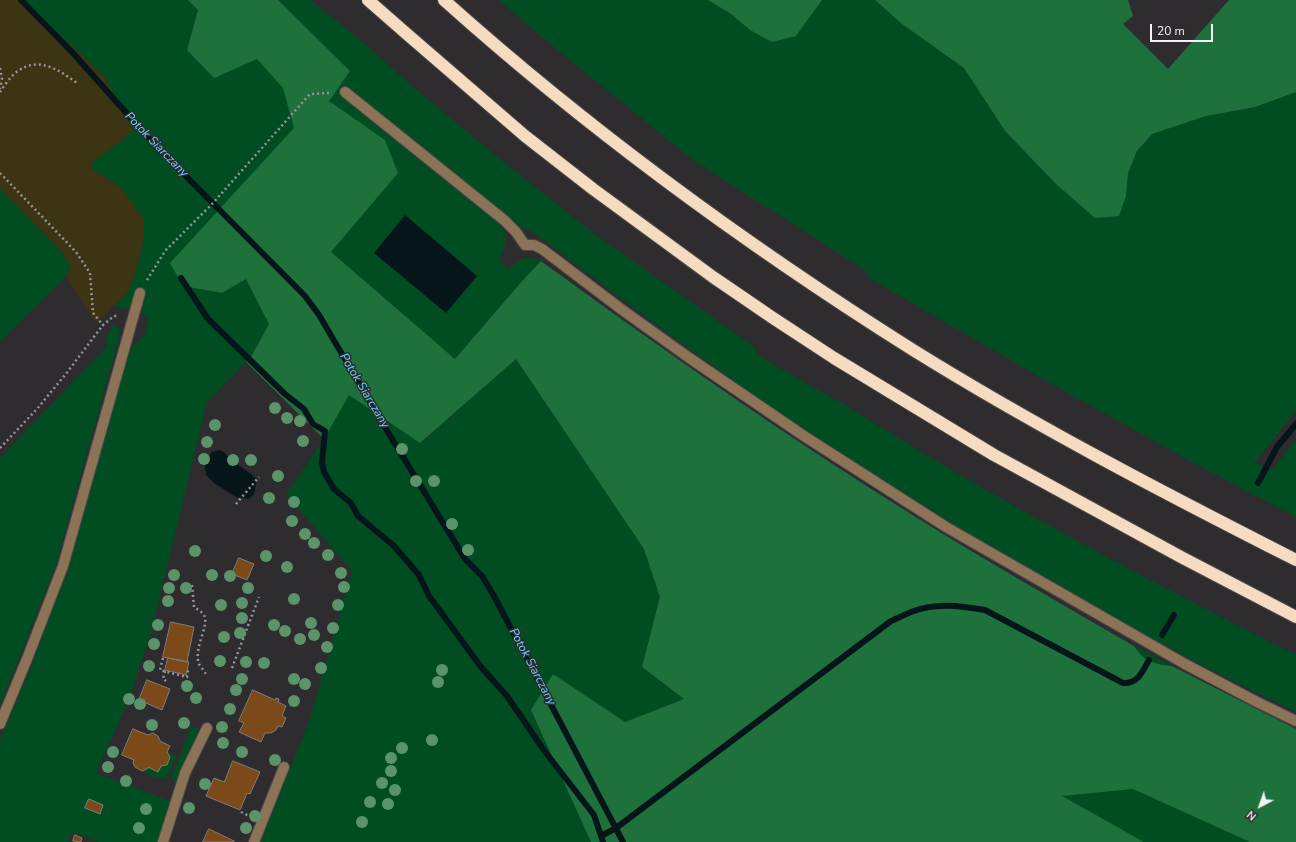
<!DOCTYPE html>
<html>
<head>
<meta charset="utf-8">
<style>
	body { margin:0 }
	#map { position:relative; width:1296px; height:842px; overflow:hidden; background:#2e2c2e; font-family:"Nunito Sans",sans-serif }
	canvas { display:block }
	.north { position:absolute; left:1240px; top:786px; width:40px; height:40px; -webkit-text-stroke:3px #2e2c2e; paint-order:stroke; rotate:221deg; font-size:11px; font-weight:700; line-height:16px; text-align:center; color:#f4f3f4 }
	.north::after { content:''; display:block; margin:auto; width:14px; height:18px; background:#f4f3f4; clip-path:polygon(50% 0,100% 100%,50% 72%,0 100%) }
	.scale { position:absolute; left:1150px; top:24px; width:63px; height:18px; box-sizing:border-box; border:2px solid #f4f3f4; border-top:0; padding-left:5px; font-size:12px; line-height:14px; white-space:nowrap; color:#f4f3f4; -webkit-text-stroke:3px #2e2c2e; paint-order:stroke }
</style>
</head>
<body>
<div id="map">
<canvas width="1296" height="842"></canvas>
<div class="north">N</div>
<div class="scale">20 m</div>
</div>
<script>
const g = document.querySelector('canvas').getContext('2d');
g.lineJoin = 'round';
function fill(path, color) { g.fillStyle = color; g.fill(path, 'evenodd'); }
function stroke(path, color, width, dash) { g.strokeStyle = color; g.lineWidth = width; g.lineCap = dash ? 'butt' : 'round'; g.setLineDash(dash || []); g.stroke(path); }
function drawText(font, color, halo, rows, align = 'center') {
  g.font = font + ' "Nunito Sans",sans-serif'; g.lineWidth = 3; g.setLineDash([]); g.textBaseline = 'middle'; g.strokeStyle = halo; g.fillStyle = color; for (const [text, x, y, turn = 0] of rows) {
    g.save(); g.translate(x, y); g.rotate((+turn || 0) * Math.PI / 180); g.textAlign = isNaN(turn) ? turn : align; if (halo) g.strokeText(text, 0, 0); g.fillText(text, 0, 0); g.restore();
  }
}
fill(new Path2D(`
	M 23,0 L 188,0 L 198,10 L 187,50 L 305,28 L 278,0 L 310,0 L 352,33 L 418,91 L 511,168 L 596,235 L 756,348 L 754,352 C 785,372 817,389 848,407 C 892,434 935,461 979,486 C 1083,546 1189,601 1296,655 L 1296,712 C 1209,671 1127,625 1044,577 C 1027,567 1010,558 993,548 C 934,513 877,476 820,439 C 721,375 627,303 533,232 L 522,228 L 497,209 L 492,215 C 509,234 509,237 499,260 L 509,269 C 520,259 527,253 541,261 L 523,280 L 455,359 L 331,252 L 398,173 L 319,231 L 421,443 L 516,359 L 644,549 L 660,597 L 642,667 L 684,699 L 625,722 L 553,674 L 531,710 L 591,842 L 260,842 L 309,722 L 352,571 L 286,494 L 324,439 L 349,395 L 355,399 L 212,217 L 170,263 L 183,286 L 222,293 L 246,279 L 269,324 L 251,357 L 207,402 L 151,633 L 129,699 L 96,773 L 170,801 L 158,842 L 98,842 L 73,832 L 68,842 L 0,842 L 0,740 L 28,675 L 67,571 L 125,361 L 135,343 L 146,335 L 148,319 L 140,310 L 114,306 L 127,293 L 121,188 L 91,168 L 93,161 L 123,140 L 104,76 Z
	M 499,0 L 548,0 L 562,12 L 549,0 L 708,0 L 731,14 L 750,30 L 796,36 L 822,0 L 875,0 L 902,24 L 964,68 L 1005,131 L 1056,184 L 1126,196 L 1128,173 L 1137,151 L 1152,134 L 1206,116 L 1255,107 L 1296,92 L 1296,411 L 1255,462 L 1271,471 L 1296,440 L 1296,517 C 1151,442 1010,360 869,278 L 865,270 L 694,161 L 543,38 Z
	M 0,189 L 62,252 L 70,266 L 66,277 L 0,342 Z
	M 113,325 L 120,329 L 118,342 L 55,568 L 0,706 L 0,458 L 107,346 L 106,338 Z
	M 1134,646 L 1172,666 C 1153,664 1144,661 1134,646 Z
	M 191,726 L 201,730 L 178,782 L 174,781 L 171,778 Z
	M 169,752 L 176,756 L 167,778 C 158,781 150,775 142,771 C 151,765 158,768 167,765 L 170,757 Z
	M 1133,789 L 1250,842 L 1144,842 L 1061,796 Z`), '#004d22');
fill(new Path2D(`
	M 188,0 L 278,0 L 350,71 L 329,101 L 385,140 L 398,173 L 331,252 L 455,359 L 523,280 L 541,261 C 663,350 786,436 914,516 C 986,561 1060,603 1134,646 C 1144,661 1153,664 1172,666 L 1296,729 L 1296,842 L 1250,842 L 1133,789 L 1062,796 L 1144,842 L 591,842 L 531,710 L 553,674 L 625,722 L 684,699 L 642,667 L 660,597 L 644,549 L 516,359 L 420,443 L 349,395 L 324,439 L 246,362 L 251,357 L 269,324 L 246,279 L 222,293 L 183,286 L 170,263 L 294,128 L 283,88 L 257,59 L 214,78 L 187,50 L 198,10 Z
	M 708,0 L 822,0 L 796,36 L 772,42 L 750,30 L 731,14 Z
	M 875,0 L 1128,0 L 1133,16 L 1123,24 L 1168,69 L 1229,0 L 1296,0 L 1296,92 L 1255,107 L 1206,116 L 1152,134 L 1137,151 L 1128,173 L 1126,196 L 1119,216 L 1095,218 L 1056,184 L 1005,131 L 964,68 L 902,24 Z`), '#1f713c');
fill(new Path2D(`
	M 0,0 L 23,0 L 104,76 L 133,130 L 123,140 L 93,161 L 91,168 L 121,188 L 143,218 L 143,244 L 135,275 L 127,293 L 96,323 L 66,277 L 70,266 L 62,252 L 0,189 Z`), '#3c3413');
fill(new Path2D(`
	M 405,215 L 477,276 L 446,313 L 374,253 Z
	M 220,450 C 227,454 232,460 238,465 C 245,470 251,473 257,480 L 254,494 L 249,499 L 236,497 L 214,483 L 206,475 L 205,466 L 208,458 L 212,452 Z`), '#06151a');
stroke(new Path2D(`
	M 21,0 L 72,52 L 156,146 L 305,296 L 319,315 L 383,424 L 465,559 L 482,576 L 494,596 L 623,842
	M 181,278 L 208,319 L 285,394 L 304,409 L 313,424 L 325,431 L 322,462 L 324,472 L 334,489 L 351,503 L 358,516 L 394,546 L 419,575 L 429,596 L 481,667 L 507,696 L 543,749 L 594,815 L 603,842
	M 1258,483 L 1277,447 L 1296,424
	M 1162,635 L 1174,615
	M 601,836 L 616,828 L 891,621 C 898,618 904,615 911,612 C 935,602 961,606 985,610 L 1123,683 C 1138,684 1142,672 1149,660`), '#06151a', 6);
const building = new Path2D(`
	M 239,558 L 254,564 L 247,580 L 232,574 Z
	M 171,622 L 194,627 L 187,662 L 163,657 Z
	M 168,658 L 189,662 L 186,675 L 165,670 Z
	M 147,680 L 170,689 L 162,710 L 139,700 Z
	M 253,690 L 275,700 L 276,698 L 279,699 L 278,702 L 286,706 L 282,716 L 286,718 L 282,727 L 278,726 L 276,730 L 271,733 L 265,733 L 261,742 L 239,732 L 244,723 L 239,721 Z
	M 133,729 L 148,735 L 153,733 L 158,736 L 160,741 L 170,746 L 167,752 L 170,757 L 167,765 L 161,766 L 158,772 L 148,767 L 147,769 L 142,771 L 135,767 L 133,763 L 134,760 L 122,755 Z
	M 233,761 L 260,772 L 250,794 L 247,793 L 240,810 L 206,796 L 214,778 L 224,782 Z
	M 89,799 L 103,805 L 100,814 L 85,808 Z
	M 209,829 L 234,841 L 234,842 L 203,842 Z
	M 75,835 L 82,838 L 81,842 L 73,841 Z`);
fill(building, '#7b4a18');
stroke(building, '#807d7b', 1);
const minor = new Path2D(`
	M 345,92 L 504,220 L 516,232 L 525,245 L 534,245 L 542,249 L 621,309 L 688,357 L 804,436 L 946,527 L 1185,664 L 1257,702 L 1296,721
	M 0,724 L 27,659 L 63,566 L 140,293
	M 163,842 L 185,773 L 207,728
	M 254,842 L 284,767`);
const highway = new Path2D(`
	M 368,0 L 408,35 L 525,136 L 593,189 L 713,277 L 773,318 L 834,358 L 994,455 L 1181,557 L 1296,617
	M 444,0 C 589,130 748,246 913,350 C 1037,427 1166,494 1296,560`);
stroke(minor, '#4a484a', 12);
stroke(highway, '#4a484a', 14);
stroke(new Path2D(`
	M 0,68 L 2,79 L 0,89
	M 0,92 C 5,85 11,75 18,71 C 39,56 59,70 77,83
	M 0,173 L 76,252 L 90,273 L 93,313 L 103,325 L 114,316 L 118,316
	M 147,280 L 165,251 L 213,203 L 310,94 L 329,93
	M 0,448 L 37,409 L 65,375 L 103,325
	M 236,504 L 259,477
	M 192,585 L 194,607 C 197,609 202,612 204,615 C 210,625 193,648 199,664 C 201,667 204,671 206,674
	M 163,658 L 160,670 L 187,677 L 188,670
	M 232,668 L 259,597
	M 165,671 L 163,679 L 166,681
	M 241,812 L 249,816`), '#979597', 2.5, [2, 3]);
stroke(minor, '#8c7257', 10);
stroke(highway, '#f5dcc1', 12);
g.fillStyle = '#5b936a';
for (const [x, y] of [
	[275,408],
	[287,418],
	[300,421],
	[215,425],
	[303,441],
	[207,442],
	[402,449],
	[204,459],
	[233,460],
	[251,460],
	[278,476],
	[416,481],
	[434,481],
	[269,498],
	[294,502],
	[292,521],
	[452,524],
	[305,534],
	[314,543],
	[468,550],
	[195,551],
	[328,555],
	[266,556],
	[287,567],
	[341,573],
	[174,575],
	[212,575],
	[230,576],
	[344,587],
	[169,588],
	[186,588],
	[248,588],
	[294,599],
	[168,601],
	[242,603],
	[221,605],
	[338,605],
	[242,618],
	[311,623],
	[158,625],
	[274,625],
	[333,628],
	[285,631],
	[240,633],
	[314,635],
	[224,637],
	[300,639],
	[154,644],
	[327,647],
	[220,661],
	[246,662],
	[264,663],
	[149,666],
	[321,668],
	[442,670],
	[242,679],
	[294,679],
	[438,682],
	[305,684],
	[187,686],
	[236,690],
	[196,698],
	[129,699],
	[294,701],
	[140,704],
	[230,709],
	[184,723],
	[152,725],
	[222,727],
	[432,740],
	[223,743],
	[402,748],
	[113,752],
	[242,752],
	[391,758],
	[275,760],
	[108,767],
	[391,771],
	[126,781],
	[382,783],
	[205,784],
	[395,790],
	[370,802],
	[388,804],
	[189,808],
	[146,809],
	[255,816],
	[362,822],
	[139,828],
	[246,828]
]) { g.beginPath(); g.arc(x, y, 6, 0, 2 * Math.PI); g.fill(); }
drawText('italic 12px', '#65d5fc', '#2e2c2e', [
	["Potok Siarczany",156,145,46],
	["Potok Siarczany",364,391,59],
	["Potok Siarczany",532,667,62]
]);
</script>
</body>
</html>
